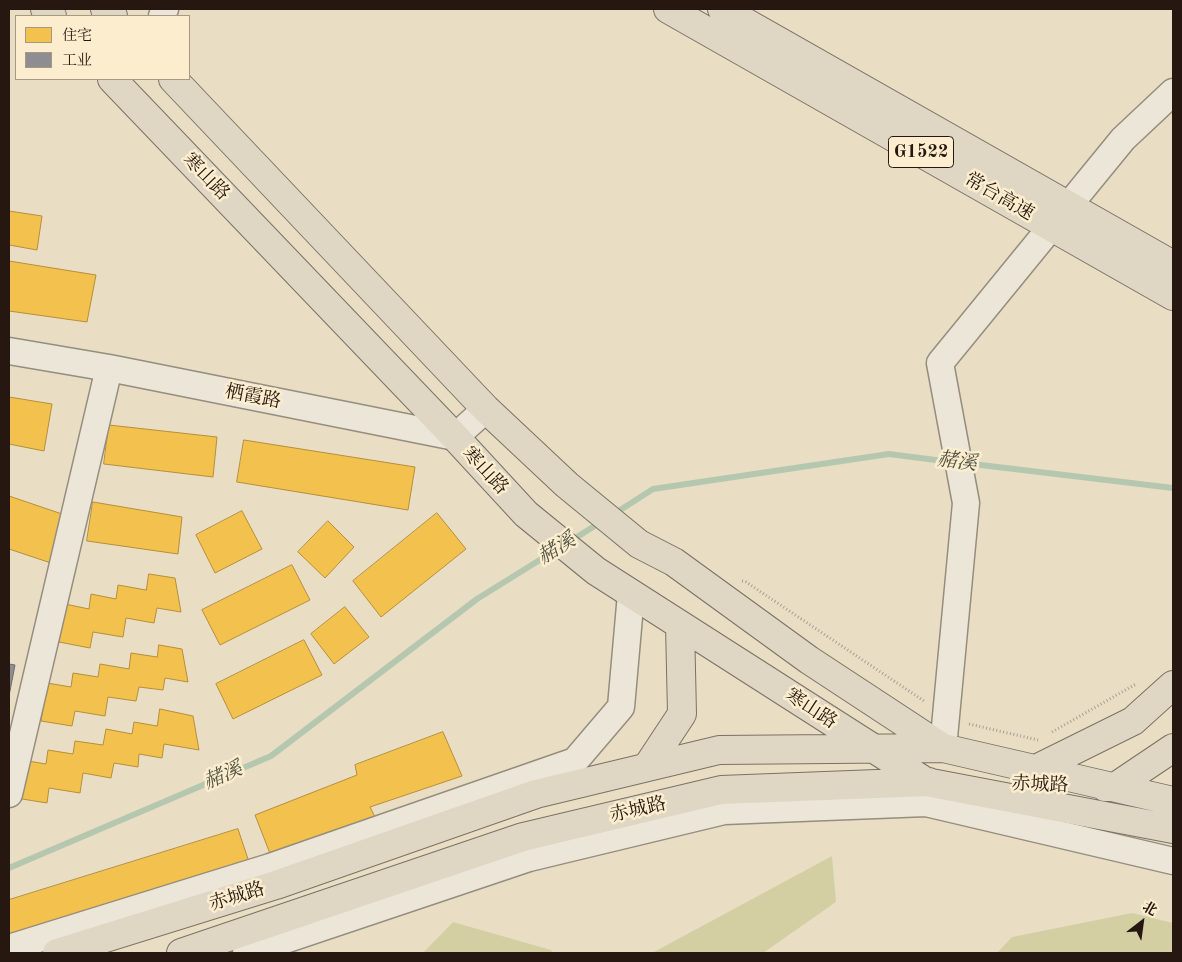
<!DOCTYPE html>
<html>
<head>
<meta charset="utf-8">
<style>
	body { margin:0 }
	#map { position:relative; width:1182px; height:962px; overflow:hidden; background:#e9dec3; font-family:"Old Standard TT","Noto Serif SC",serif }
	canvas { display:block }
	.frame { position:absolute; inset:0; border:10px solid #261810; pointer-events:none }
	.legend { position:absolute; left:15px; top:15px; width:175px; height:65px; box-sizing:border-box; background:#fbedce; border:1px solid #a69882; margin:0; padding:6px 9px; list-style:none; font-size:15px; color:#261810 }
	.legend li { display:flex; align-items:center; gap:10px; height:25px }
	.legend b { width:25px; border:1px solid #a69882 }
	.north { position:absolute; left:1117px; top:897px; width:50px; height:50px; -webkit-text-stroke:4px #fbedce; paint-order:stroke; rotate:30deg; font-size:14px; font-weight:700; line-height:20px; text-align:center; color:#261810 }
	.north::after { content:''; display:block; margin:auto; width:18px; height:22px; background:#261810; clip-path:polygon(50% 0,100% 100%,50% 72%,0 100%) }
</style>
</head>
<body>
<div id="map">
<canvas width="1182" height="962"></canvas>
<div class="frame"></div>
<ul class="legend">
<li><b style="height:14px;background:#f2c14e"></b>住宅</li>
<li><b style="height:14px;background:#8d8d92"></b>工业</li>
</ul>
<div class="north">北</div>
</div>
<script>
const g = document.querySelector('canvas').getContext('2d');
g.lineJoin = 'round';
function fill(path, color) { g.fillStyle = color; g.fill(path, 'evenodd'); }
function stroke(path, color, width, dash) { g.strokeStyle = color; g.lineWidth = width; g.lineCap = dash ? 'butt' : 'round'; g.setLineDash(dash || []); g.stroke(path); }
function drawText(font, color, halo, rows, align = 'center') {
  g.font = font + ' "Old Standard TT","Noto Serif SC",serif'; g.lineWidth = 5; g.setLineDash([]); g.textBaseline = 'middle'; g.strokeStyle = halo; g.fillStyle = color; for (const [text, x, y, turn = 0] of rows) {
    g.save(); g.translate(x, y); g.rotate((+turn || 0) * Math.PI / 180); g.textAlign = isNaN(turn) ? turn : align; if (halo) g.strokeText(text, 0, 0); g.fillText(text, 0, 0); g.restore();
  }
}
fill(new Path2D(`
	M 832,856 L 836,902 L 763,953 L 652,953 Z
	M 1132,913 L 1173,923 L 1173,953 L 997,953 L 1012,937 Z
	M 453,922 L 551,950 L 553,953 L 423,953 Z`), '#d4cfa3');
const homes = new Path2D(`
	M 9,211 L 42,216 L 37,250 L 9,245 Z
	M 9,261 L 96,275 L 87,322 L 9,311 Z
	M 9,397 L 52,404 L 44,451 L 9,444 Z
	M 109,425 L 217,437 L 213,477 L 104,464 Z
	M 244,440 L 415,467 L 408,510 L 237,482 Z
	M 9,496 L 65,515 L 51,563 L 9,549 Z
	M 93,502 L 182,517 L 178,554 L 87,541 Z
	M 242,511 L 262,549 L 215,573 L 196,535 Z
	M 437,513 L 466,549 L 381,617 L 353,581 Z
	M 328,521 L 354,547 L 325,578 L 298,552 Z
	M 292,565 L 310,600 L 220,645 L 202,610 Z
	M 149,574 L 175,578 L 181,612 L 157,608 L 154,623 L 126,618 L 123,637 L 93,632 L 90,648 L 59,642 L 65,604 L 89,609 L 91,594 L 116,599 L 118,585 L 146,590 Z
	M 345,607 L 369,637 L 334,664 L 311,634 Z
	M 304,640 L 322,675 L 233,719 L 216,684 Z
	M 159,645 L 182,649 L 188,682 L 165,678 L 163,690 L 139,687 L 136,701 L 108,697 L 105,716 L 75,711 L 72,726 L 41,721 L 47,683 L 71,687 L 73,673 L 98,677 L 100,664 L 129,669 L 131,653 L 157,657 Z
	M 160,709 L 193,716 L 199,750 L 164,744 L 162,758 L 139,754 L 138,767 L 114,763 L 111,778 L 83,773 L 80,793 L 49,788 L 47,803 L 16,798 L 22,760 L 46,764 L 48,750 L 73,754 L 75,741 L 103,745 L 106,729 L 132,734 L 134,722 L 157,726 Z
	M 443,732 L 462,776 L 370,807 L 375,817 L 271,856 L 255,815 L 357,775 L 355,765 Z
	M 238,829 L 250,865 L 9,941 L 9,900 Z`);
fill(homes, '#f2c14e');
stroke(homes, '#b58e3b', 1);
const industry = new Path2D(`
	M 9,664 L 15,665 L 9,696 Z`);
fill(industry, '#8d8d92');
stroke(industry, '#6e6a6b', 1);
stroke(new Path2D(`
	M 964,463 L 1173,488
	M 614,514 L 653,489 L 889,454 L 951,462
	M 569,542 L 601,522
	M 9,868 L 271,756 L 477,599 L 559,548`), '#b5c8af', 6);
const minor = new Path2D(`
	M 162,16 L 165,9
	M 9,351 L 109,368 L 455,437 L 486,409
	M 943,748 L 966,503 L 940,363 L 1123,139 L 1173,92
	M 9,794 L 109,368
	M 9,948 L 270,867 L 575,761 L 621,707 L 631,594
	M 246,953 L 529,858 L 724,811 L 926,803 L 1173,861`);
const major = new Path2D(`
	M 45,9 L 52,16
	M 105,9 L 113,16
	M 112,79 L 455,437 L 526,514 L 596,571 L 926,782 L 1173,829
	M 173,79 L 486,409 L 567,485 L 639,544 L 674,562 L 809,660 L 943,748
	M 647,767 L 682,714 L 680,625
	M 1036,769 L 1133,721 L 1173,685
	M 1105,787 L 1115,787 L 1173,748
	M 57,953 L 276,885 L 536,794 L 719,750 L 943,748 L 1173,801
	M 181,953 L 523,837 L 721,790 L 929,782`);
const highway = new Path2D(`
	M 668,9 L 1173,296
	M 722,9 L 1173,265`);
stroke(minor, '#958d7d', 29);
stroke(major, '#7a7264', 30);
stroke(highway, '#7a7264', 30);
stroke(new Path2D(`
	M 742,581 L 746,582 L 924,701
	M 969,724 L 1038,740
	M 1052,732 L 1136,684`), '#a6a096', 3, [1, 2.5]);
stroke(minor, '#ece6d9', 26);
stroke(major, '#dfd6c4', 28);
stroke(highway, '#dfd6c4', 28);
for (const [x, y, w] of [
	[921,152,65]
]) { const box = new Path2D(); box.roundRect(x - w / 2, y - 15.5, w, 31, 4); g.fillStyle = '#fbedce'; g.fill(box); stroke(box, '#261810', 1); }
drawText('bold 18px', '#261810', null, [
	["G1522",921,152]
]);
drawText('19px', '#261810', '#fbedce', [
	["寒山路",206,177,46],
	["常台高速",999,197,30],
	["栖霞路",253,397,11],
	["寒山路",485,471,47],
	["寒山路",811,709,33],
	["赤城路",1040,785,2],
	["赤城路",638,810,-13],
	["赤城路",237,897,-17]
]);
drawText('italic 20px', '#505244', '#fbedce', [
	["赭溪",957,462,7],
	["赭溪",557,549,-32],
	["赭溪",223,776,-23]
]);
</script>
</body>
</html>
